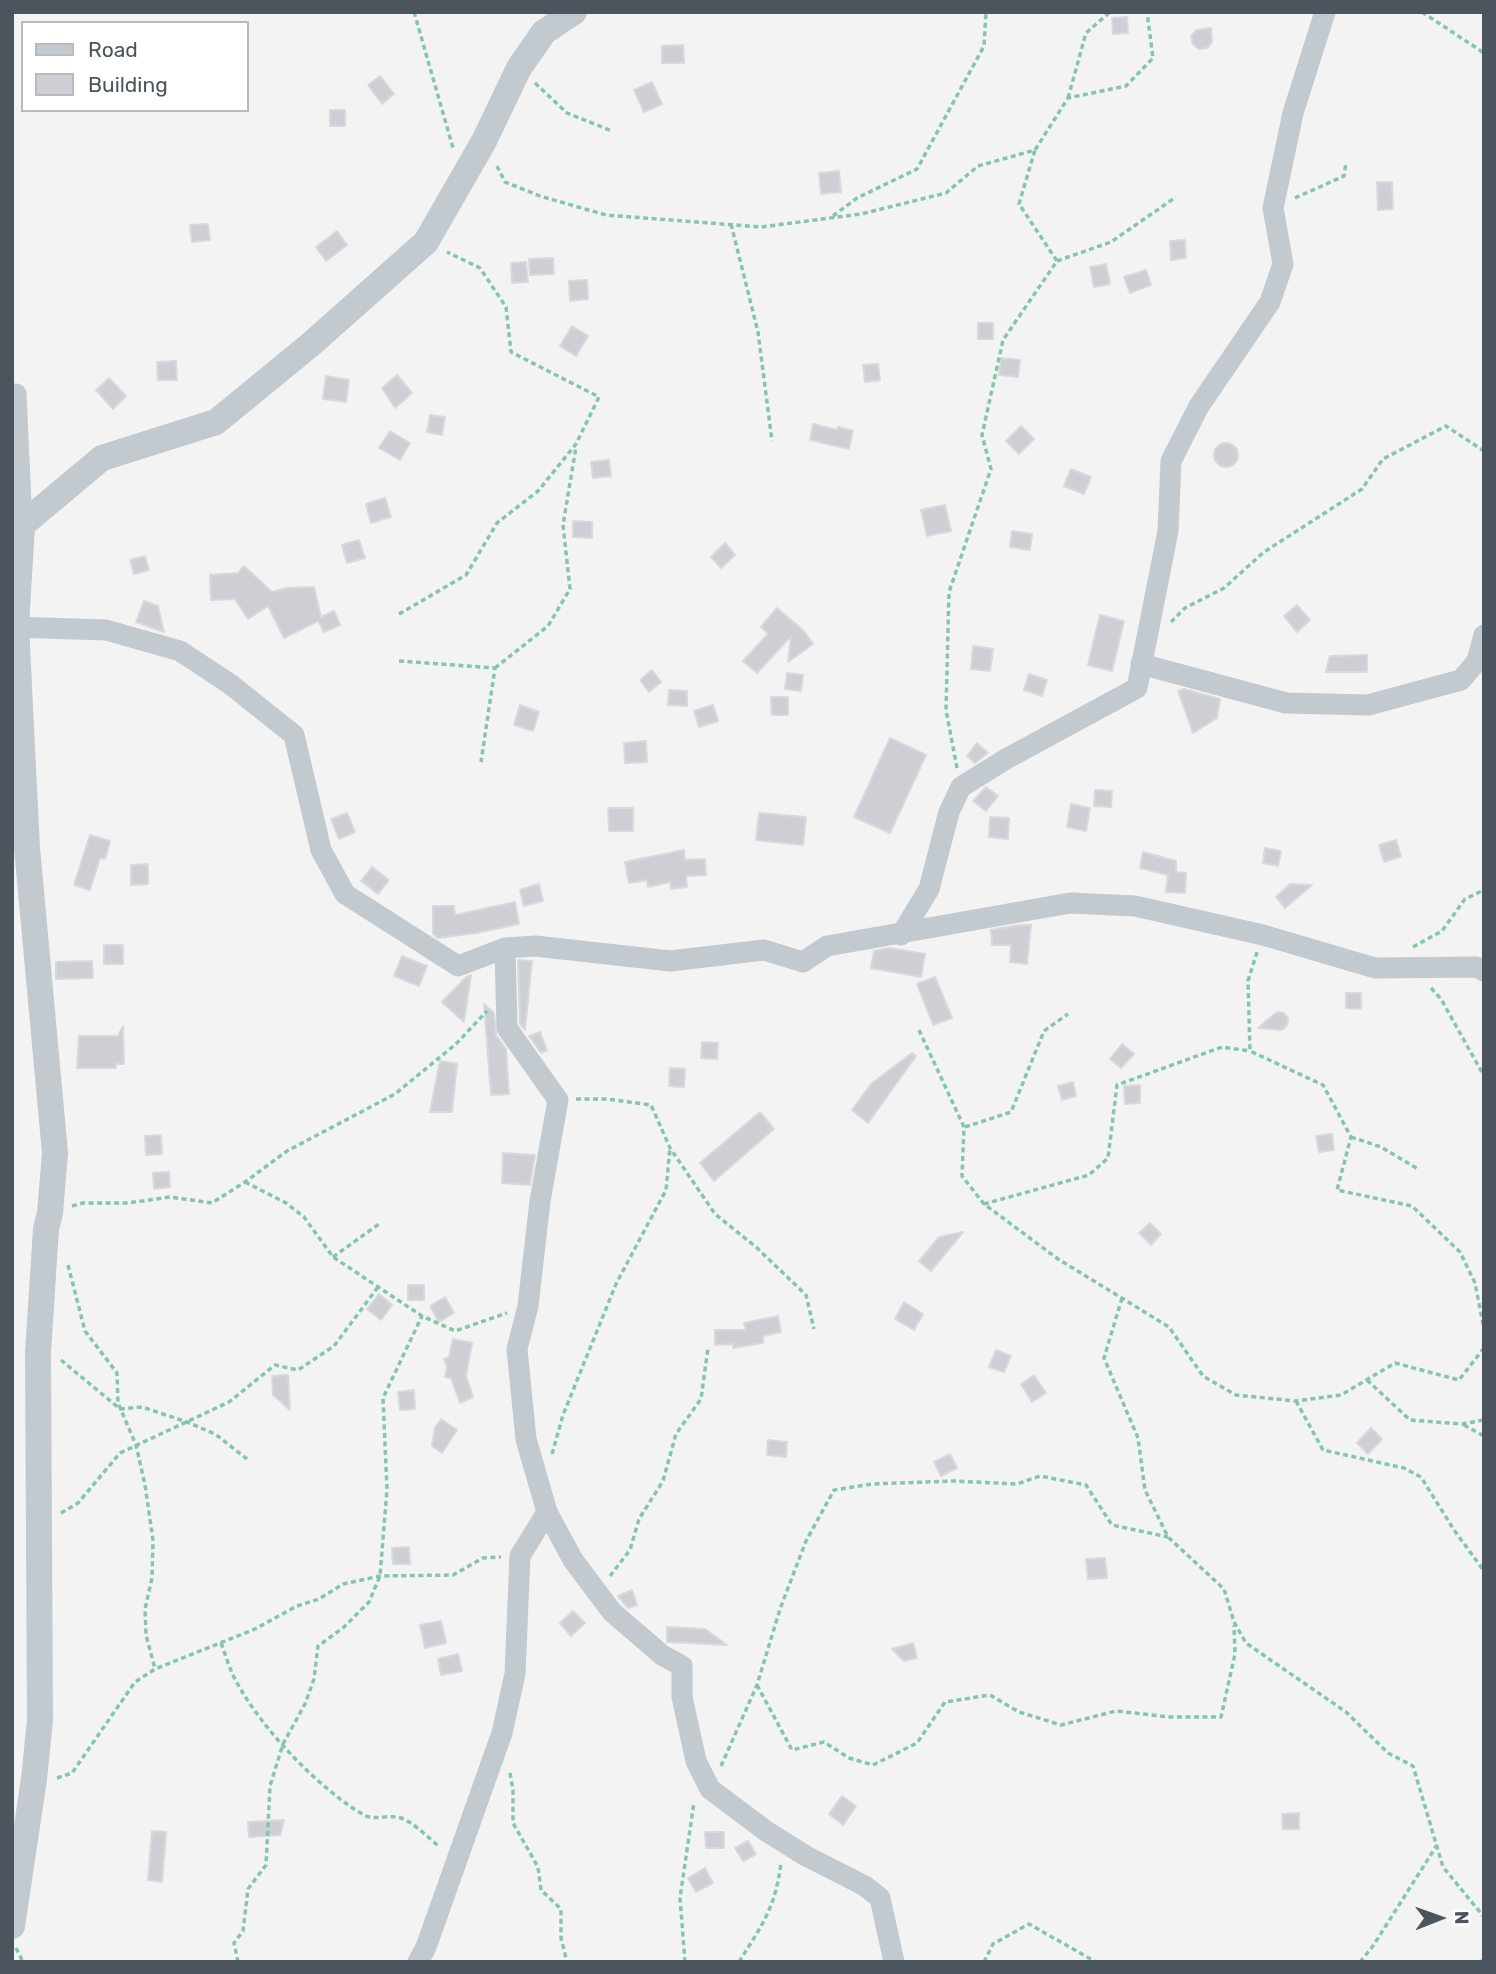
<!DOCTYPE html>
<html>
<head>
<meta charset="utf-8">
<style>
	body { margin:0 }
	#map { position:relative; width:1496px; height:1974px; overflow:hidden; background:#f4f3f3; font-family:Rubik,sans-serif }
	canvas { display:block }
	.frame { position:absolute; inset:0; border:14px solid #4c555e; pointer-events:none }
	.legend { position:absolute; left:21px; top:21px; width:228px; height:91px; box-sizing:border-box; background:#fff; border:2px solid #b7bbbf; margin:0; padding:9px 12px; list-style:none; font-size:21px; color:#4c555e }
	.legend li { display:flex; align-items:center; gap:14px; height:35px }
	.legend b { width:35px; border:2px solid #b7bbbf }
	.north { position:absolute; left:1405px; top:1883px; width:70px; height:70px; -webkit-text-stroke:5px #fff; paint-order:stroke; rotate:89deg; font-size:19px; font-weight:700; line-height:28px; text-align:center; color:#4c555e }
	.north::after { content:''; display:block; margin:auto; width:24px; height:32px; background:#4c555e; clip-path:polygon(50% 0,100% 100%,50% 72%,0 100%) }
</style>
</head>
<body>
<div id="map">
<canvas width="1496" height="1974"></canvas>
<div class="frame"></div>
<ul class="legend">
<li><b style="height:9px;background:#c2c9cf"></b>Road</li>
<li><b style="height:19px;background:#cdcfd4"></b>Building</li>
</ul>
<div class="north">N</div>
</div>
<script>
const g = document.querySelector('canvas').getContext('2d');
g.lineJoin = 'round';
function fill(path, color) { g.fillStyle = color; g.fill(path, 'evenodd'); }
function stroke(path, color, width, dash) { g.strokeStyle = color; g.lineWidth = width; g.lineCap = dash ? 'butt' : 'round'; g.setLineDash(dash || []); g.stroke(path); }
const building = new Path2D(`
	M 1127,17 L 1128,33 L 1113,34 L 1112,18 Z
	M 1211,28 L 1212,42 L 1207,48 L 1199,49 L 1193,44 L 1191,36 L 1197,30 Z
	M 683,45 L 684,63 L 662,63 L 662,46 Z
	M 380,76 L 394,94 L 382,104 L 368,85 Z
	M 652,82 L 662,104 L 644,112 L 634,90 Z
	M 330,110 L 345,110 L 345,126 L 330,126 Z
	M 839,171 L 841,192 L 821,194 L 819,173 Z
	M 1377,182 L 1392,182 L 1393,209 L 1378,210 Z
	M 208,224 L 210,240 L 192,242 L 190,225 Z
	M 337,231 L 347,245 L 326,261 L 316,247 Z
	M 1185,240 L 1186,258 L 1171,260 L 1170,241 Z
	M 553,258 L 554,274 L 530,275 L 529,259 Z
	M 526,262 L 528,282 L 512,283 L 511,263 Z
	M 1106,264 L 1110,284 L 1094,287 L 1090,267 Z
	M 1146,270 L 1151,285 L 1130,293 L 1124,277 Z
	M 587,280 L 588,299 L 570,301 L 569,281 Z
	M 978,323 L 993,323 L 993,339 L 978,339 Z
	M 572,326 L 588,336 L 576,356 L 560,346 Z
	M 1001,358 L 1020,360 L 1018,377 L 999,375 Z
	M 176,361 L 177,380 L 158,380 L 157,362 Z
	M 878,364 L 880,380 L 865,382 L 863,365 Z
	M 397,375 L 412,393 L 395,408 L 382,388 Z
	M 326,376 L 349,380 L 346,402 L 323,399 Z
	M 109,378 L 126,396 L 113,409 L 96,390 Z
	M 430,415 L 445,417 L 442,435 L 427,432 Z
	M 813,424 L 837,430 L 838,427 L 853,431 L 849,449 L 810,440 Z
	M 1021,426 L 1034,439 L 1019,454 L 1006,441 Z
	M 390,431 L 410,443 L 400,460 L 379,448 Z
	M1214 455a12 12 0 1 1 24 0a12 12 0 1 1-24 0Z
	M 609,460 L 611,476 L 593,478 L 591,462 Z
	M 1071,469 L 1091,477 L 1084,494 L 1064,486 Z
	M 385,498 L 391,517 L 371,523 L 366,504 Z
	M 945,505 L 951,531 L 927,536 L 921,510 Z
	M 573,521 L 592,522 L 592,538 L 573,537 Z
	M 1012,531 L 1032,534 L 1030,550 L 1010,547 Z
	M 359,540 L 365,558 L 347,563 L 342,545 Z
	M 725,543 L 735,555 L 721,568 L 711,557 Z
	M 145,556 L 149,570 L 134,574 L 130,560 Z
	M 244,566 L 272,592 L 287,588 L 314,587 L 321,617 L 334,611 L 340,625 L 324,632 L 318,621 L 284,638 L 268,606 L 248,619 L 235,599 L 211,600 L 210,575 L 238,573 Z
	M 144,601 L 158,606 L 164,632 L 136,622 Z
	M 1297,605 L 1310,620 L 1297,632 L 1284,616 Z
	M 777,608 L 804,631 L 813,644 L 788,662 L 791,636 L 757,673 L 743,661 L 768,634 L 761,627 Z
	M 1100,615 L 1124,621 L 1112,671 L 1088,665 Z
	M 973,646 L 993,649 L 990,671 L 971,669 Z
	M 1367,655 L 1367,672 L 1326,672 L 1330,656 Z
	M 652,670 L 661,682 L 649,692 L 640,680 Z
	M 787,673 L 803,675 L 801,691 L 785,689 Z
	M 1029,674 L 1047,680 L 1042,696 L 1024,690 Z
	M 1184,689 L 1220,699 L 1217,718 L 1193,733 L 1178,691 Z
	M 669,690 L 687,691 L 687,706 L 668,705 Z
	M 771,697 L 788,697 L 788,715 L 772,715 Z
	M 520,705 L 539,712 L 533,731 L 514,725 Z
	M 713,705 L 718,721 L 699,727 L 694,711 Z
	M 890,738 L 926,755 L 890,833 L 854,817 Z
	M 646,741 L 647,762 L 625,763 L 624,743 Z
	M 977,743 L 988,753 L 975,763 L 967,756 Z
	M 986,787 L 998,796 L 986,811 L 973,801 Z
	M 1095,790 L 1112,791 L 1111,807 L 1094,806 Z
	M 1071,804 L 1090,808 L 1086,831 L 1067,827 Z
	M 608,808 L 633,808 L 633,831 L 609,831 Z
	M 347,813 L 355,832 L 339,839 L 331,819 Z
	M 759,813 L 806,817 L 803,845 L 756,840 Z
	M 990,817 L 1009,818 L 1008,839 L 989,837 Z
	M 90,835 L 110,841 L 105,859 L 100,858 L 90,890 L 74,885 Z
	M 1396,840 L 1401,856 L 1384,862 L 1379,845 Z
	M 1265,848 L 1281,851 L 1278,866 L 1263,863 Z
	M 684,850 L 685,860 L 705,859 L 706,875 L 686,876 L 687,887 L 671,889 L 670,882 L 648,887 L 647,880 L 629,883 L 625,862 Z
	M 1143,852 L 1176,861 L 1176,872 L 1186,873 L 1185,893 L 1166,892 L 1168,875 L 1140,868 Z
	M 148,864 L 148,884 L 131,885 L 131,865 Z
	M 372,867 L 389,880 L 378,894 L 361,881 Z
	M 539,884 L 543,901 L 524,906 L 520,890 Z
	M 1290,884 L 1312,885 L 1285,908 L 1276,897 Z
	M 515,902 L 519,924 L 476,933 L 438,938 L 433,934 L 433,906 L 454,906 L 455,915 Z
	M 1019,925 L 1031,925 L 1027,964 L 1010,962 L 1011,945 L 992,945 L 991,930 Z
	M 104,945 L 123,945 L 123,964 L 104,964 Z
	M 890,948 L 925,954 L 921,977 L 871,968 L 874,951 Z
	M 402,956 L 427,966 L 419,986 L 394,976 Z
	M 518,960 L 532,961 L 525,1030 L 520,1024 Z
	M 92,961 L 93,978 L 56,979 L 56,962 Z
	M 471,975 L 464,1022 L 442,1002 L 466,977 Z
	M 935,977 L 952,1018 L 933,1025 L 917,984 Z
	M 1346,993 L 1361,993 L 1361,1009 L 1346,1008 Z
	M 484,1004 L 494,1013 L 496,1035 L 506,1049 L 509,1094 L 491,1095 Z
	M 1277,1012 L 1284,1013 L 1288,1018 L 1287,1025 L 1282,1030 L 1258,1028 Z
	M 123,1026 L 124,1064 L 116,1064 L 116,1068 L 77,1068 L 79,1036 L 118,1036 Z
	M 540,1032 L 547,1050 L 541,1053 L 529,1036 Z
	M 702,1042 L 718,1043 L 717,1059 L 701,1058 Z
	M 1122,1044 L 1134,1054 L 1121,1068 L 1110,1059 Z
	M 912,1053 L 916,1056 L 868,1123 L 852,1110 L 871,1084 Z
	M 440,1061 L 457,1064 L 452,1112 L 430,1112 Z
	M 670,1068 L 685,1069 L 684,1087 L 669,1086 Z
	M 1073,1082 L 1076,1096 L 1062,1100 L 1058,1086 Z
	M 1140,1085 L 1140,1103 L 1125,1104 L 1124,1086 Z
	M 760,1112 L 774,1129 L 714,1181 L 700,1163 Z
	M 1332,1134 L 1334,1150 L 1319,1152 L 1316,1136 Z
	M 161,1135 L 162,1154 L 146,1155 L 145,1136 Z
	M 503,1153 L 535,1155 L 530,1185 L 502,1183 Z
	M 169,1172 L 170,1187 L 154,1189 L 153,1173 Z
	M 1150,1223 L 1161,1234 L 1151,1245 L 1139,1233 Z
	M 963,1232 L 931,1271 L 919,1261 L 939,1237 Z
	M 408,1285 L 424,1285 L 424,1300 L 408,1300 Z
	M 379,1294 L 392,1305 L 381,1320 L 367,1309 Z
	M 445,1297 L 454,1313 L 439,1322 L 430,1306 Z
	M 904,1302 L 923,1314 L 914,1330 L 895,1319 Z
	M 778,1316 L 781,1332 L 763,1336 L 763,1343 L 733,1348 L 733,1344 L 715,1345 L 715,1330 L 746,1330 L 744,1323 Z
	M 453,1339 L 472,1343 L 466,1376 L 473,1397 L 460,1403 L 451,1378 L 445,1377 L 447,1367 L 444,1359 L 449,1357 Z
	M 996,1350 L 1011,1356 L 1004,1372 L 989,1367 Z
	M 288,1375 L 290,1410 L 273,1395 L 272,1376 Z
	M 1034,1375 L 1046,1393 L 1032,1402 L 1021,1384 Z
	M 414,1390 L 415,1409 L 400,1410 L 398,1392 Z
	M 441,1419 L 457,1430 L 442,1453 L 432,1446 L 435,1428 Z
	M 1371,1428 L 1382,1439 L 1368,1454 L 1357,1443 Z
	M 768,1440 L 787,1442 L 786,1457 L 767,1455 Z
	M 950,1454 L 957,1468 L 941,1476 L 934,1462 Z
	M 409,1547 L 410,1564 L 393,1564 L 392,1548 Z
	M 1105,1558 L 1107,1578 L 1088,1579 L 1086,1559 Z
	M 632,1590 L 637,1605 L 628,1608 L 618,1596 Z
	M 573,1611 L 585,1623 L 571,1636 L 560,1623 Z
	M 441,1621 L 446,1643 L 425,1648 L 420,1625 Z
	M 667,1627 L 705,1629 L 727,1645 L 667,1642 Z
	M 913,1643 L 917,1658 L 904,1661 L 892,1649 Z
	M 458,1654 L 462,1671 L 441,1675 L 438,1659 Z
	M 842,1796 L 856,1806 L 843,1825 L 829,1814 Z
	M 1299,1813 L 1299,1829 L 1283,1829 L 1282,1814 Z
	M 284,1820 L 280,1835 L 249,1837 L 248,1822 Z
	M 152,1831 L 166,1832 L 162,1882 L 148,1880 Z
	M 705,1832 L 724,1832 L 724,1848 L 706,1848 Z
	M 748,1841 L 756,1854 L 743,1861 L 735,1848 Z
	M 705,1868 L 713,1883 L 696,1892 L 688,1878 Z`);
fill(building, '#cdcfd4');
stroke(building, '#d7d9dd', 2);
stroke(new Path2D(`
	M 414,12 L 453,148
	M 1422,12 L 1484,53
	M 535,83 L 567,113 L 612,131
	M 1068,98 L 1086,33 L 1110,12
	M 497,166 L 505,182 L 540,196 L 606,215 L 761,227 L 861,214 L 946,193 L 978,166 L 1035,150 L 1068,98 L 1126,86 L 1153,58 L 1147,12
	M 1295,198 L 1344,176 L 1346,162
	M 833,216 L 857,198 L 917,169 L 984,46 L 986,12
	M 731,224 L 758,332 L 772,441
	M 1057,261 L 1111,242 L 1176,197
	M 399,614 L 466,575 L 497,523 L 538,491 L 576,444 L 599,397 L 511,352 L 506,307 L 480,268 L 447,252
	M 1171,622 L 1185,608 L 1224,588 L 1264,552 L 1362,489 L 1383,459 L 1446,426 L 1484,451
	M 399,661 L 495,668 L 481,762
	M 495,668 L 548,626 L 570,589 L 563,525 L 576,447
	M 957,768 L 946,710 L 949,592 L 991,469 L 982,435 L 1003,340 L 1057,261 L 1019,204 L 1035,150
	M 1413,947 L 1442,931 L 1465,899 L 1484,890
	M 1257,952 L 1248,981 L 1250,1051 L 1323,1085 L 1351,1137 L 1337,1190 L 1412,1206 L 1460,1252 L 1475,1283 L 1484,1329
	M 1431,988 L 1441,999 L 1484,1076
	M 919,1030 L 964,1127 L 962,1176 L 984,1204 L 1058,1259 L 1169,1327 L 1203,1376 L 1236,1395 L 1296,1401 L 1341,1395 L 1395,1363 L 1459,1380 L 1484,1348
	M 576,1099 L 607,1099 L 651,1105 L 670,1148 L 715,1214 L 756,1247 L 806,1295 L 814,1329
	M 965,1127 L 1011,1112 L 1044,1031 L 1068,1014
	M 1351,1137 L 1381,1147 L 1418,1169
	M 245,1182 L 286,1203 L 304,1217 L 333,1257 L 422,1316 L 455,1331 L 507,1313
	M 984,1204 L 1089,1175 L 1108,1158 L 1117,1085 L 1222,1047 L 1250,1051
	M 72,1206 L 83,1203 L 128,1203 L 170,1197 L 212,1203 L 245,1182 L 287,1151 L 395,1094 L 456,1044 L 487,1011
	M 333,1257 L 379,1224
	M 68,1265 L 85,1331 L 117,1373 L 118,1403 L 136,1445 L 145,1485 L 153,1540 L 152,1578 L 145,1609 L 146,1635 L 155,1669
	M 1122,1298 L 1104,1358 L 1138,1438 L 1145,1490 L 1168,1537 L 1224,1589 L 1234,1622 L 1246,1643 L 1346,1712 L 1388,1753 L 1413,1766 L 1443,1867 L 1484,1917
	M 61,1360 L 120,1409 L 142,1407 L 187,1422 L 215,1434 L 247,1459
	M 1367,1380 L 1410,1420 L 1462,1424 L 1484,1420
	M 1296,1401 L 1323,1450 L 1404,1468 L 1421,1477 L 1454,1530 L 1484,1571
	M 1464,1425 L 1484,1436
	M 552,1454 L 563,1415 L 616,1284 L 666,1190 L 670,1148
	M 61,1513 L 78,1503 L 120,1453 L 229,1402 L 275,1365 L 298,1370 L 334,1346 L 378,1287
	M 610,1576 L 630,1550 L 639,1519 L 663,1481 L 676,1434 L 701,1399 L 708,1348
	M 221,1643 C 225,1653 228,1664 232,1673 C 255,1722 317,1788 364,1815 C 375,1821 389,1814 401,1818 C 415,1823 428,1838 440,1847
	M 757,1685 L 792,1750 L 824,1742 L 849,1758 L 873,1765 L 917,1743 L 945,1702 L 990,1695 L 1019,1712 L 1061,1725 L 1116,1711 L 1170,1717 L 1221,1717 L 1235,1654 L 1234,1625
	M 721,1766 L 757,1685 L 780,1609 L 806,1541 L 834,1490 L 872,1484 L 954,1481 L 1017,1484 L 1040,1476 L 1086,1485 L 1112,1525 L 1168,1537
	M 510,1773 L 513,1790 L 513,1823 L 538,1867 L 541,1890 L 561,1909 L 561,1938 L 567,1962
	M 57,1778 L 72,1773 L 135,1682 L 155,1669 L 255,1629 L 297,1606 L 319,1599 L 343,1584 L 380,1576 L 453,1575 L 483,1558 L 501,1557
	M 16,1948 L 23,1962
	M 238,1962 L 234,1943 L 243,1931 L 248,1889 L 266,1865 L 270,1786 L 283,1744 L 305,1704 L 314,1679 L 318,1646 L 343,1628 L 369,1602 L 380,1576 L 387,1489 L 383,1398 L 422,1316
	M 685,1962 L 680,1898 L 694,1802
	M 739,1962 C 762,1925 776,1907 781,1862
	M 984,1962 L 993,1944 L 1029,1924 L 1096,1962
	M 1360,1962 L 1373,1946 L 1437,1845
	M 1481,1962 L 1484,1959`), '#83c6a9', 3.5, [5, 3.5]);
stroke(new Path2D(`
	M 13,531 L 22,525 L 16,394
	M 12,627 L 106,630 L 180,651 L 230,684 L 294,735 L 321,850 L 345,894 L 458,966 L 505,948 L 535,946 L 670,961 L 764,950 L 803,962 L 827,946 L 1070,903 L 1135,906 L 1263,935 L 1375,968 L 1476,967 L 1484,971
	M 1141,664 L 1286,703 L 1368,705 L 1461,680 L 1477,661 L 1484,635
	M 901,935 L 929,889 L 949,812 L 961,787 L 1006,759 L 1137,688 L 1168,531 L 1171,461 L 1199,406 L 1270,302 L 1283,264 L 1273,208 L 1293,113 L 1325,12
	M 505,948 L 507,1028 L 558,1100 L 540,1201 L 528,1306 L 517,1349 L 526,1439 L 547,1512 L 573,1560 L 612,1612 L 662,1655 L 682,1666 L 682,1697 L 696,1761 L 710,1789 L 766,1831 L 806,1856 L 865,1886 L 880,1898 L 894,1962
	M 418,1962 L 426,1947 L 502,1733 L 515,1674 L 520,1556 L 547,1512`), '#c2c9cf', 21);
stroke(new Path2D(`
	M 12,1926 L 34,1779 L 40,1720 L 38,1352 L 46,1229 L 50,1213 L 55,1153 L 27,848 L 16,626 L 22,525 L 102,458 L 216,422 L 310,345 L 426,242 L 484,141 L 519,68 L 544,32 L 574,12`), '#c2c9cf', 26);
</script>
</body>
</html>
